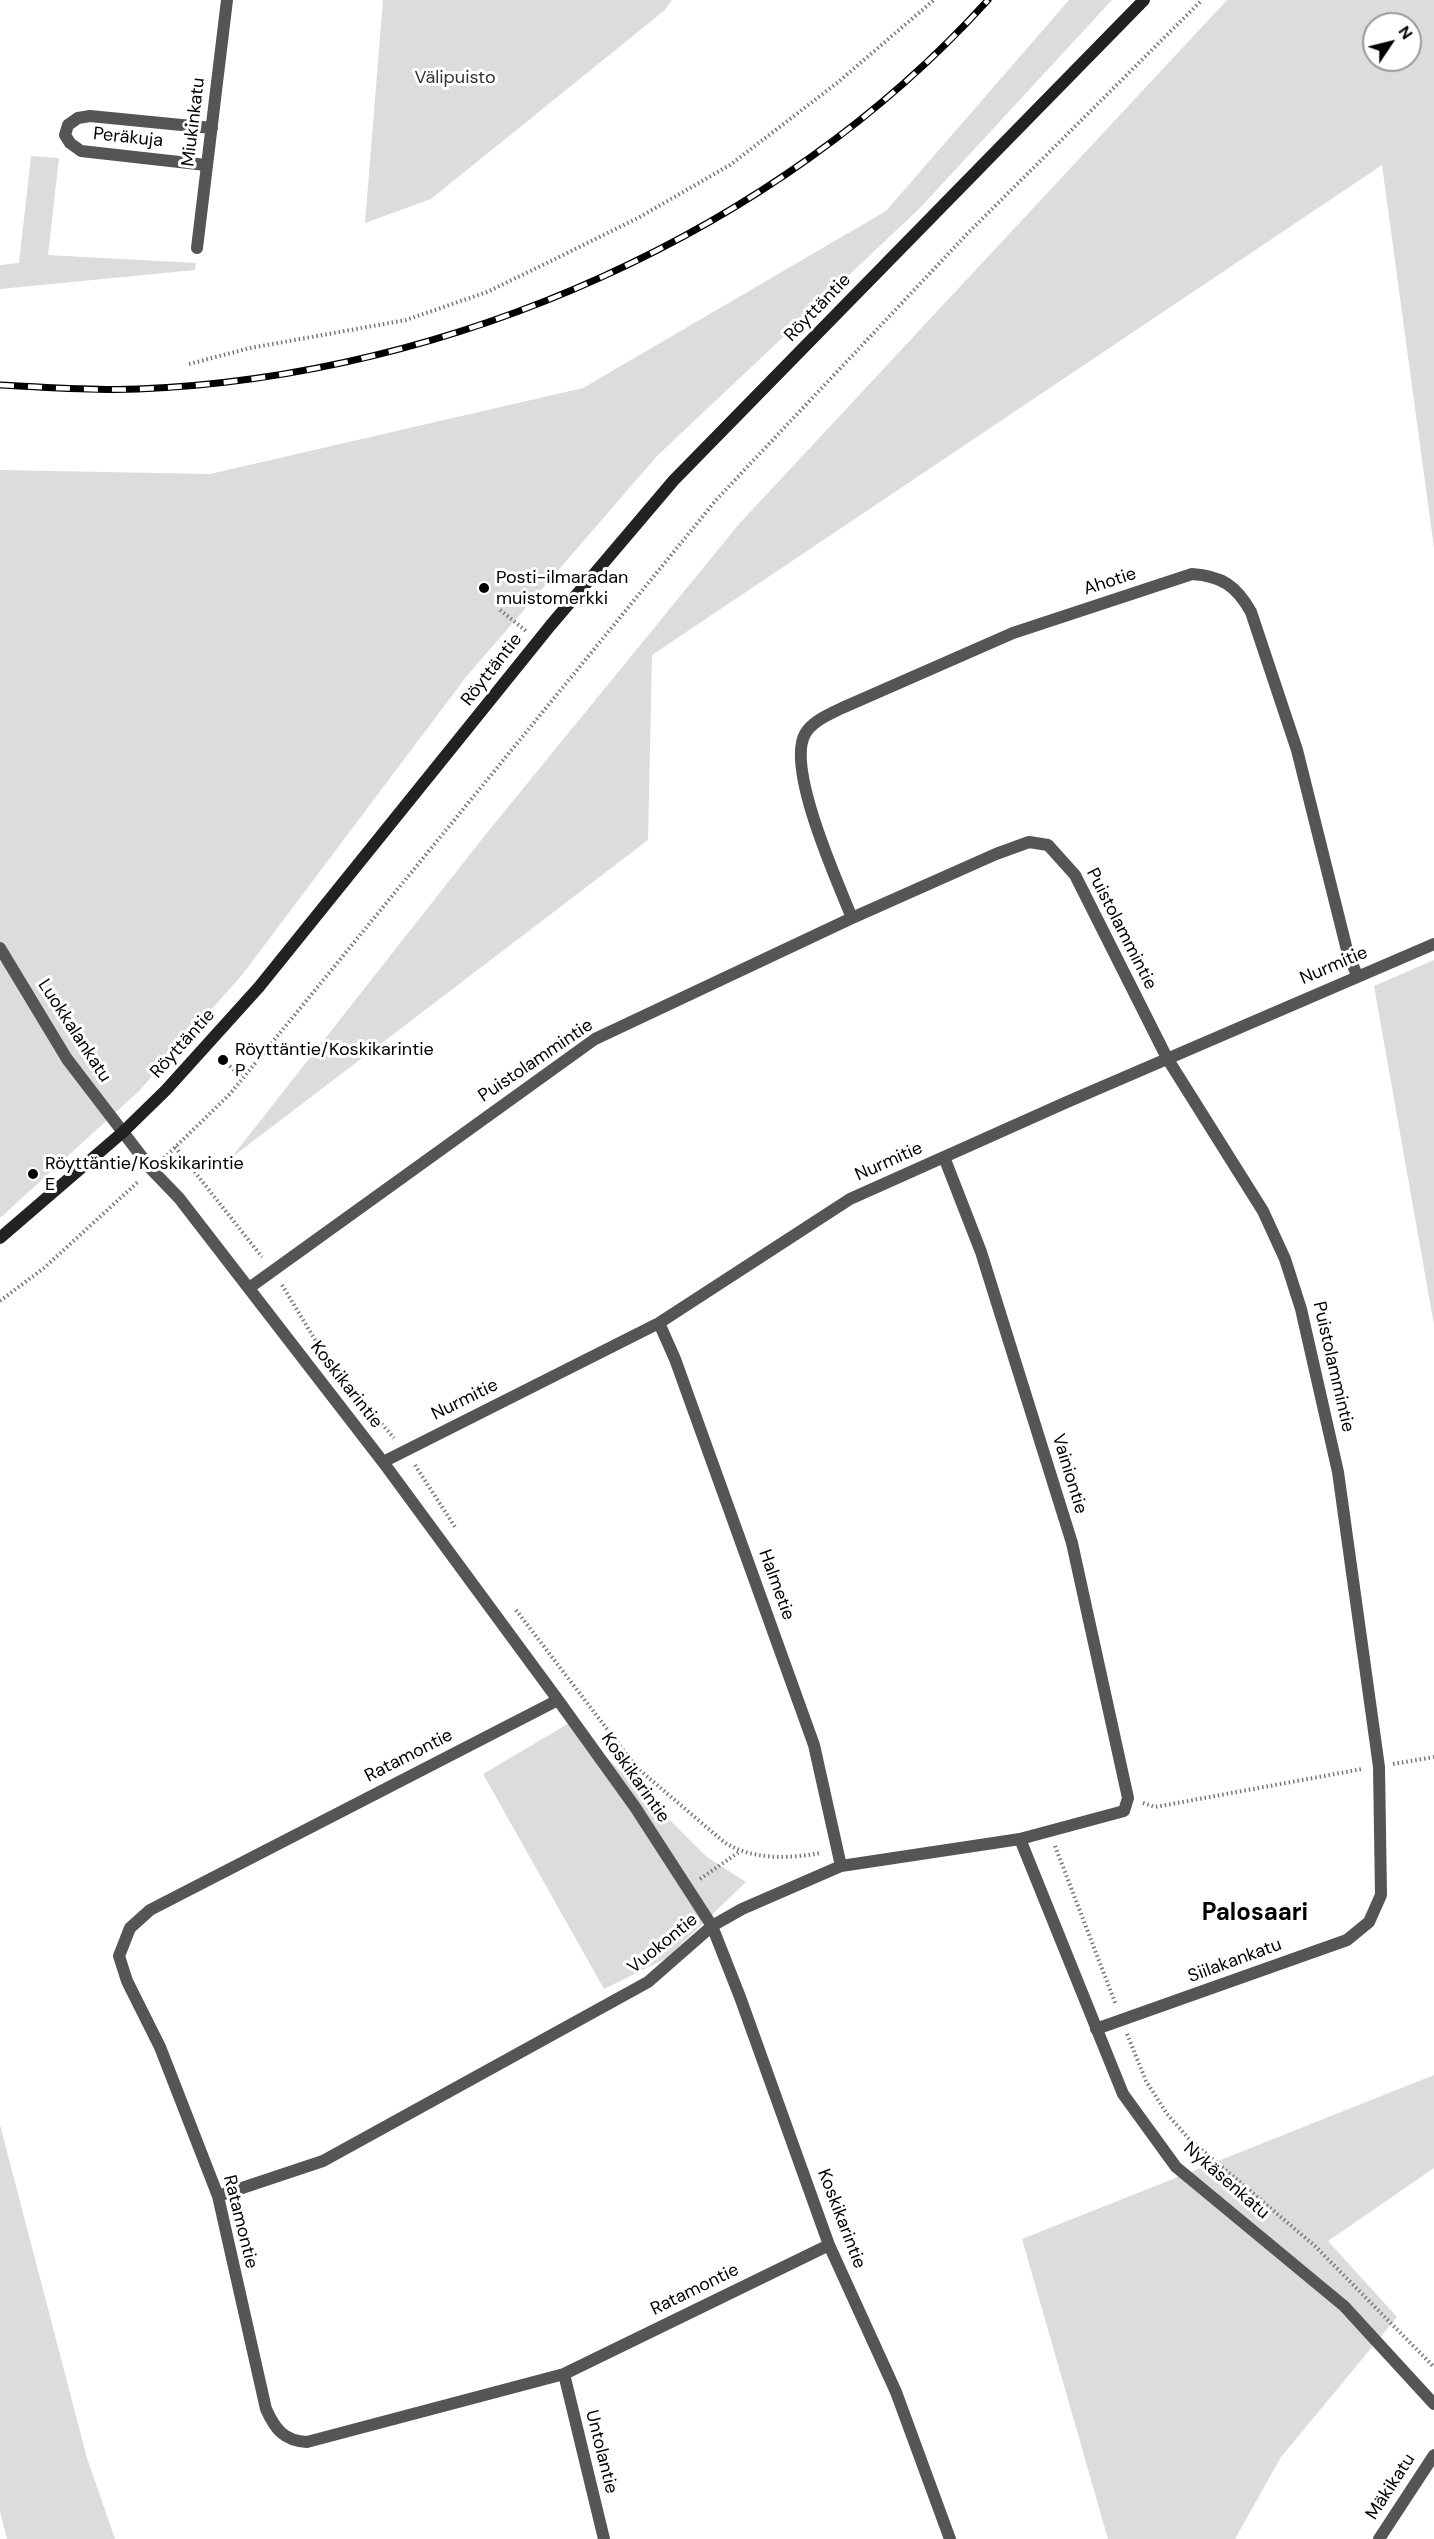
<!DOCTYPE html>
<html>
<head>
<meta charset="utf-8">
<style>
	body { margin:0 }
	#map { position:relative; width:1434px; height:2539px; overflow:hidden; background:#fff; font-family:"DM Sans",sans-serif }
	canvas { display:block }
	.north { position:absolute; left:1362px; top:12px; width:60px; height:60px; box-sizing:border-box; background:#fff; border:2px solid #999; border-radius:50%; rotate:55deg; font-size:16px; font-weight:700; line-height:24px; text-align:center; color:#000 }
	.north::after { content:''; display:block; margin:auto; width:21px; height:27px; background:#000; clip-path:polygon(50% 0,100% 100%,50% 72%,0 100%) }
</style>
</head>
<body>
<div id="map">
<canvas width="1434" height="2539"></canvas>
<div class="north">N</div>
</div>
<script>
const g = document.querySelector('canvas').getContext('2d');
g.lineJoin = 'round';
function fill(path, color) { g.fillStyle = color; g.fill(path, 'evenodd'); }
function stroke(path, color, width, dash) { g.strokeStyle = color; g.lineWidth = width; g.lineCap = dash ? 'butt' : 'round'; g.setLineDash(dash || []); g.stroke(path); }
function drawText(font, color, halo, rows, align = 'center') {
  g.font = font + ' "DM Sans",sans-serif'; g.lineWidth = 6; g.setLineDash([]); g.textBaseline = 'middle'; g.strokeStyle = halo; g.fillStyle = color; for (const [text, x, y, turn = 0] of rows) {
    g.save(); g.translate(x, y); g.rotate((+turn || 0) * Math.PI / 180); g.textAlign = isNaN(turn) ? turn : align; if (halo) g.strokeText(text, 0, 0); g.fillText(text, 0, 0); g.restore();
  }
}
fill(new Path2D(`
	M 383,0 L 672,0 L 665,10 L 431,199 L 365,223 Z
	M 1069,0 L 1112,0 L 920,208 L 657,456 L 466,677 L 242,975 L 139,1091 L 0,1218 L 0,470 L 210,474 L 583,388 L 886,211 Z
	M 1227,0 L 1434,0 L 1434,548 L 1382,165 L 652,655 L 648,840 L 231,1158 L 486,834 L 739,524 ZM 1374,24 L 1410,24 L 1410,60 L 1374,60 Z
	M 31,156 L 59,158 L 48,255 L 196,263 L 195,270 L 0,289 L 0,265 L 19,263 Z
	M 1434,960 L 1434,1325 L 1374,986 Z
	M 571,1722 L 707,1857 L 746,1882 L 667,1958 L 604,1989 L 483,1774 Z
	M 1434,2075 L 1434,2168 L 1328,2241 L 1397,2317 L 1281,2457 L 1235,2539 L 1108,2539 L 1022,2239 Z
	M 0,2125 L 87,2458 L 115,2539 L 7,2539 L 0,2512 Z`), '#dcdcdc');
stroke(new Path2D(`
	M 189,364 L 250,348 L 406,320 L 487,292 L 553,260 L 638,218 L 730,165 L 837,83 L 934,0
	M 500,610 L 526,631
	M 223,1060 L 243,1078
	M 175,1147 L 262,1257
	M 164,1158 L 230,1094 L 717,499 L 966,235 L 1202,0
	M 282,1285 L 320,1348
	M 0,1301 L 44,1268 L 139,1181
	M 352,1390 L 394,1438
	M 415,1465 L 455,1527
	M 516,1610 L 636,1767 L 724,1842 C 751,1860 789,1859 820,1853
	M 1393,1764 L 1434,1757
	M 1143,1803 L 1155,1807 L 1362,1769
	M 1055,1846 L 1116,2005
	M 700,1879 L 739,1852
	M 1127,2034 L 1146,2081 L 1167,2114 L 1189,2139 L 1315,2246 L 1434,2367`), '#777', 4, [1.5, 3]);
stroke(new Path2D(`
	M 206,165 L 81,151 L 70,143 L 65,135 L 68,125 L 78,118 L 90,116 L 212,128
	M 197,248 L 227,0
	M 852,918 C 837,881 786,768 805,734 C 812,721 830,714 842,708 L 1013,633 L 1192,574 C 1221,576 1236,585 1251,612 L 1297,750 L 1348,954 L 1357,975
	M 0,948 L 67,1059 L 152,1170 L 179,1198 L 383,1462 L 558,1700 L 635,1807 L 712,1926 L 740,1997 L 829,2245 L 896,2392 L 950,2539
	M 249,1288 L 595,1039 L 852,918 L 996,854 L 1029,842 L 1048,845 L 1075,875 L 1167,1058 L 1263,1211 L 1285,1259 L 1301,1309 L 1338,1472 L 1379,1767 L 1381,1895 L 1369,1922 L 1347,1940 L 1096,2029
	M 659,1323 L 675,1359 L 814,1745 L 841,1866
	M 383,1462 L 659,1323 L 850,1199 L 1067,1102 L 1434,944
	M 558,1700 L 150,1910 L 130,1928 L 119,1956 L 127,1981 L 160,2047 L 218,2196 L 266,2409 C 275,2429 284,2441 307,2442 L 564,2374 L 829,2245
	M 1020,1839 L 1123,2094 L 1176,2167 L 1344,2306 L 1434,2404
	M 218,2196 L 323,2161 L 648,1982 L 712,1926 L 742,1909 L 841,1866 L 1020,1839 L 1124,1811 L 1128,1798 L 1072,1543 L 981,1252 L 944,1157
	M 564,2374 L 604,2539
	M 1379,2539 L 1434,2455`), '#555', 12);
stroke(new Path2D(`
	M 0,1238 L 123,1132 L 166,1090 L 259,987 L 550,626 L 674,480 L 1144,0`), '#222', 12);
const rail = new Path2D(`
	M 0,385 C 46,387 92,391 138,389 C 449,377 778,233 988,0`);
stroke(rail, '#000', 7);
stroke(rail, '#fff', 4.5, [14]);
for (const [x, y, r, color] of [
	[484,588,6,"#000"],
	[223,1060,6,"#000"],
	[33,1174,6,"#000"]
]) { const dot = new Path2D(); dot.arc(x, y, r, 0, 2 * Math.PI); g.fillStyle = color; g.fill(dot); stroke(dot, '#fff', 2); }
drawText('18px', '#333', '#fff', [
	["Välipuisto",455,78]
]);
drawText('18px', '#000', '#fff', [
	["Miukinkatu",194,122,-83],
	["Peräkuja",128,138,6],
	["Röyttäntie",818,308,-46],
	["Ahotie",1110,582,-18],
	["Röyttäntie",492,670,-52],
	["Puistolammintie",1121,929,63],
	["Nurmitie",1334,966,-23],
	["Luokkalankatu",74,1031,57],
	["Röyttäntie",183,1044,-48],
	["Puistolammintie",536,1061,-34],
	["Nurmitie",889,1162,-24],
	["Puistolammintie",1333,1367,77],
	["Koskikarintie",346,1385,52],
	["Nurmitie",465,1400,-26],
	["Vainiontie",1069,1474,73],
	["Halmetie",776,1585,70],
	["Ratamontie",409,1756,-27],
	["Koskikarintie",635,1778,55],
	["Vuokontie",663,1944,-39],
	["Siilakankatu",1235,1961,-20],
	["Nykäsenkatu",1226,2181,41],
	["Koskikarintie",841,2219,69],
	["Ratamontie",240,2222,76],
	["Ratamontie",695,2290,-26],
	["Untolantie",601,2452,76],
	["Mäkikatu",1391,2487,-57]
]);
drawText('18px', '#000', '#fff', [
	["Posti-ilmaradan",496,578],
	["muistomerkki",496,599],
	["Röyttäntie/Koskikarintie",235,1050],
	["P",235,1071],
	["Röyttäntie/Koskikarintie",45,1164],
	["E",45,1185]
], 'left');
drawText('bold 24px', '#000', '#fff', [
	["Palosaari",1255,1914]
]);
</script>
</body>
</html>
